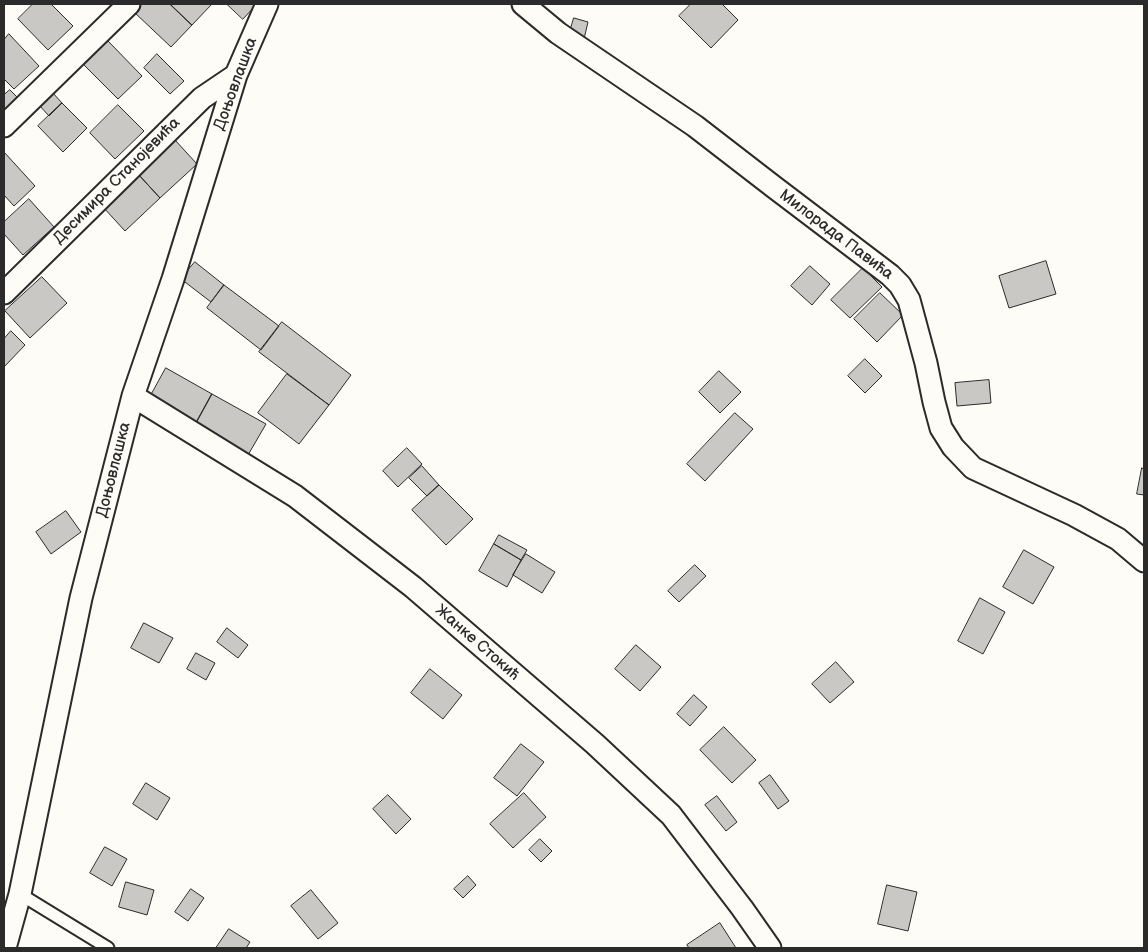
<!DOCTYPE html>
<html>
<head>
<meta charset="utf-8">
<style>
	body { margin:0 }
	#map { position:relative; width:1148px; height:952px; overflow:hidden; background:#fdfcf7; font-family:"Balsamiq Sans",sans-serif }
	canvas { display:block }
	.frame { position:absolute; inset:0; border:5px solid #2b2b2b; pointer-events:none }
</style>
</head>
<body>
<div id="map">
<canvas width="1148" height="952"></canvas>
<div class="frame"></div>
</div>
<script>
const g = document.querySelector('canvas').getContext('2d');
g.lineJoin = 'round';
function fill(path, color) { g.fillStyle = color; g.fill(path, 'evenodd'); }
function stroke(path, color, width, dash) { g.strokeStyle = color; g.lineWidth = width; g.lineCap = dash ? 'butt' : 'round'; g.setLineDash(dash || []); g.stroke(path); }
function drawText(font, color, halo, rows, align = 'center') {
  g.font = font + ' "Balsamiq Sans",sans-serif'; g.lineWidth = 4; g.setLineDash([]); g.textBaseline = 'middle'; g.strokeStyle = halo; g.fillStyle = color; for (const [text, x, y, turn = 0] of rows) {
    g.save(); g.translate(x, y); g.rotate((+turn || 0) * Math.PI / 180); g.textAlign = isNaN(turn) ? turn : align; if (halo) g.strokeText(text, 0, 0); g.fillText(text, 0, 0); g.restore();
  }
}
const building = new Path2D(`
	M 33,4 L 51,4 L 73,26 L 48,50 L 18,19 Z
	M 142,4 L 170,4 L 192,25 L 171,47 L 134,12 Z
	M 170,4 L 212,4 L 192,25 Z
	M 227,4 L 257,4 L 243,19 Z
	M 691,4 L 722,4 L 738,20 L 711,48 L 679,16 Z
	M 574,18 L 588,22 L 584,39 L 569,35 Z
	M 9,34 L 39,66 L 14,89 L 4,79 L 4,40 Z
	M 108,41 L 142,76 L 118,99 L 84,65 Z
	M 157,54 L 184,81 L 170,94 L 144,68 Z
	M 10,90 L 21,101 L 4,117 L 4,95 Z
	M 52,92 L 62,103 L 49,116 L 39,105 Z
	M 62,103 L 87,128 L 63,152 L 38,126 Z
	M 118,105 L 144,131 L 115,159 L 90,133 Z
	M 175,140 L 197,164 L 160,198 L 138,174 Z
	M 4,152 L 35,186 L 14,206 L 4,195 Z
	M 138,174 L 160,198 L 125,231 L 103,207 Z
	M 29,199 L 54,227 L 23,255 L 4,234 L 4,222 Z
	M 1046,261 L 1056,294 L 1009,308 L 999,276 Z
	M 195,262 L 224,285 L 211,302 L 181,279 Z
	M 810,266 L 830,284 L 812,305 L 791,286 Z
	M 863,268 L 882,287 L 850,318 L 831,300 Z
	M 42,277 L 67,303 L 30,338 L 5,311 Z
	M 224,285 L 279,326 L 261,350 L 207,308 Z
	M 880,293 L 903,315 L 877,342 L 854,319 Z
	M 282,322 L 351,375 L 329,405 L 259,352 Z
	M 11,331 L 25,345 L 4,367 L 4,339 Z
	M 865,359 L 882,376 L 865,393 L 848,376 Z
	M 166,368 L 212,394 L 195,425 L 149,399 Z
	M 719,371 L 741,392 L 720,413 L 699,392 Z
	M 287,374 L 329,405 L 299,444 L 258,413 Z
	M 989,380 L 991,403 L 957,406 L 955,383 Z
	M 212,394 L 266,424 L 248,455 L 195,425 Z
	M 735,413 L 753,429 L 705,481 L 687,464 Z
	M 407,448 L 422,464 L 398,487 L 383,471 Z
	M 422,466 L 439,485 L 427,496 L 409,478 Z
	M 1142,468 L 1144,469 L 1144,495 L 1137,494 Z
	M 439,485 L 473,519 L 446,545 L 412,510 Z
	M 66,511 L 81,532 L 51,554 L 36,532 Z
	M 499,535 L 527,550 L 521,560 L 494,544 Z
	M 494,544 L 521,560 L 507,587 L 479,571 Z
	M 1024,550 L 1054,567 L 1033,604 L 1003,587 Z
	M 526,554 L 555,572 L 542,593 L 513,575 Z
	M 695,565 L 706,576 L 679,602 L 668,591 Z
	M 980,598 L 1005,612 L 983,654 L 958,641 Z
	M 144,623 L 173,638 L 159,663 L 131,648 Z
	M 227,628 L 248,645 L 238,658 L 217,642 Z
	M 636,645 L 661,667 L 640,691 L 615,669 Z
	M 196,653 L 215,663 L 206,680 L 187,669 Z
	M 836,662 L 854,682 L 830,703 L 812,684 Z
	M 430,669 L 462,695 L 443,719 L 411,693 Z
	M 694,695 L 707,707 L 690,726 L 677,714 Z
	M 724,727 L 756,760 L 732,783 L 700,750 Z
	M 521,744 L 544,762 L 517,796 L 494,778 Z
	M 770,775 L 789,801 L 778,809 L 759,783 Z
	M 146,783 L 170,798 L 157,820 L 133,804 Z
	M 524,793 L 546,817 L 513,848 L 490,824 Z
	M 388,795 L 411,819 L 396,834 L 373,809 Z
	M 717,796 L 737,822 L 726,831 L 705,805 Z
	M 540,839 L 552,851 L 541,862 L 529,850 Z
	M 105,847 L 127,859 L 112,886 L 90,873 Z
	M 468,876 L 476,885 L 463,898 L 454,889 Z
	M 126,882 L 154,890 L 147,915 L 119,907 Z
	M 887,885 L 917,892 L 908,931 L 878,924 Z
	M 191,889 L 204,898 L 188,921 L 175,912 Z
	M 311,890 L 338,923 L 318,939 L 291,906 Z
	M 720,923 L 736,948 L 689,948 L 687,945 Z
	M 229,929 L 250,942 L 246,948 L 216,948 Z`);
fill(building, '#c9c8c4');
stroke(building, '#2b2b2b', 1);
const lane = new Path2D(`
	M 20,894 L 108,948`);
const street = new Path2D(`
	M 523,4 L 558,33 L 695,126 L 774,187 L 890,275 L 900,285 L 909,300 L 926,363 L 934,402 L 941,428 L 953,447 L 973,468 L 1074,515 L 1118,539 L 1144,561
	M 4,126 L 129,4
	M 4,293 L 202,98 L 236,75
	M 133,396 L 295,496 L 413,587 L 595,744 L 671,815 L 742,908 L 770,948
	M 5,948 L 20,894 L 81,598 L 133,396 L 173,279 L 236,75 L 267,4`);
stroke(lane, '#2b2b2b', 15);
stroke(street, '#2b2b2b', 25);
stroke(lane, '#fdfcf7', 11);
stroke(street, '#fdfcf7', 21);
drawText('16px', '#2b2b2b', '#fdfcf7', [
	["Доњовлашка",236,84,-70],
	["Десимира Станојевића",117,181,-45],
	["Милорада Павића",836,235,37],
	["Доњовлашка",114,470,-76],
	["Жанке Стокић",477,643,41]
]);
</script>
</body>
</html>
